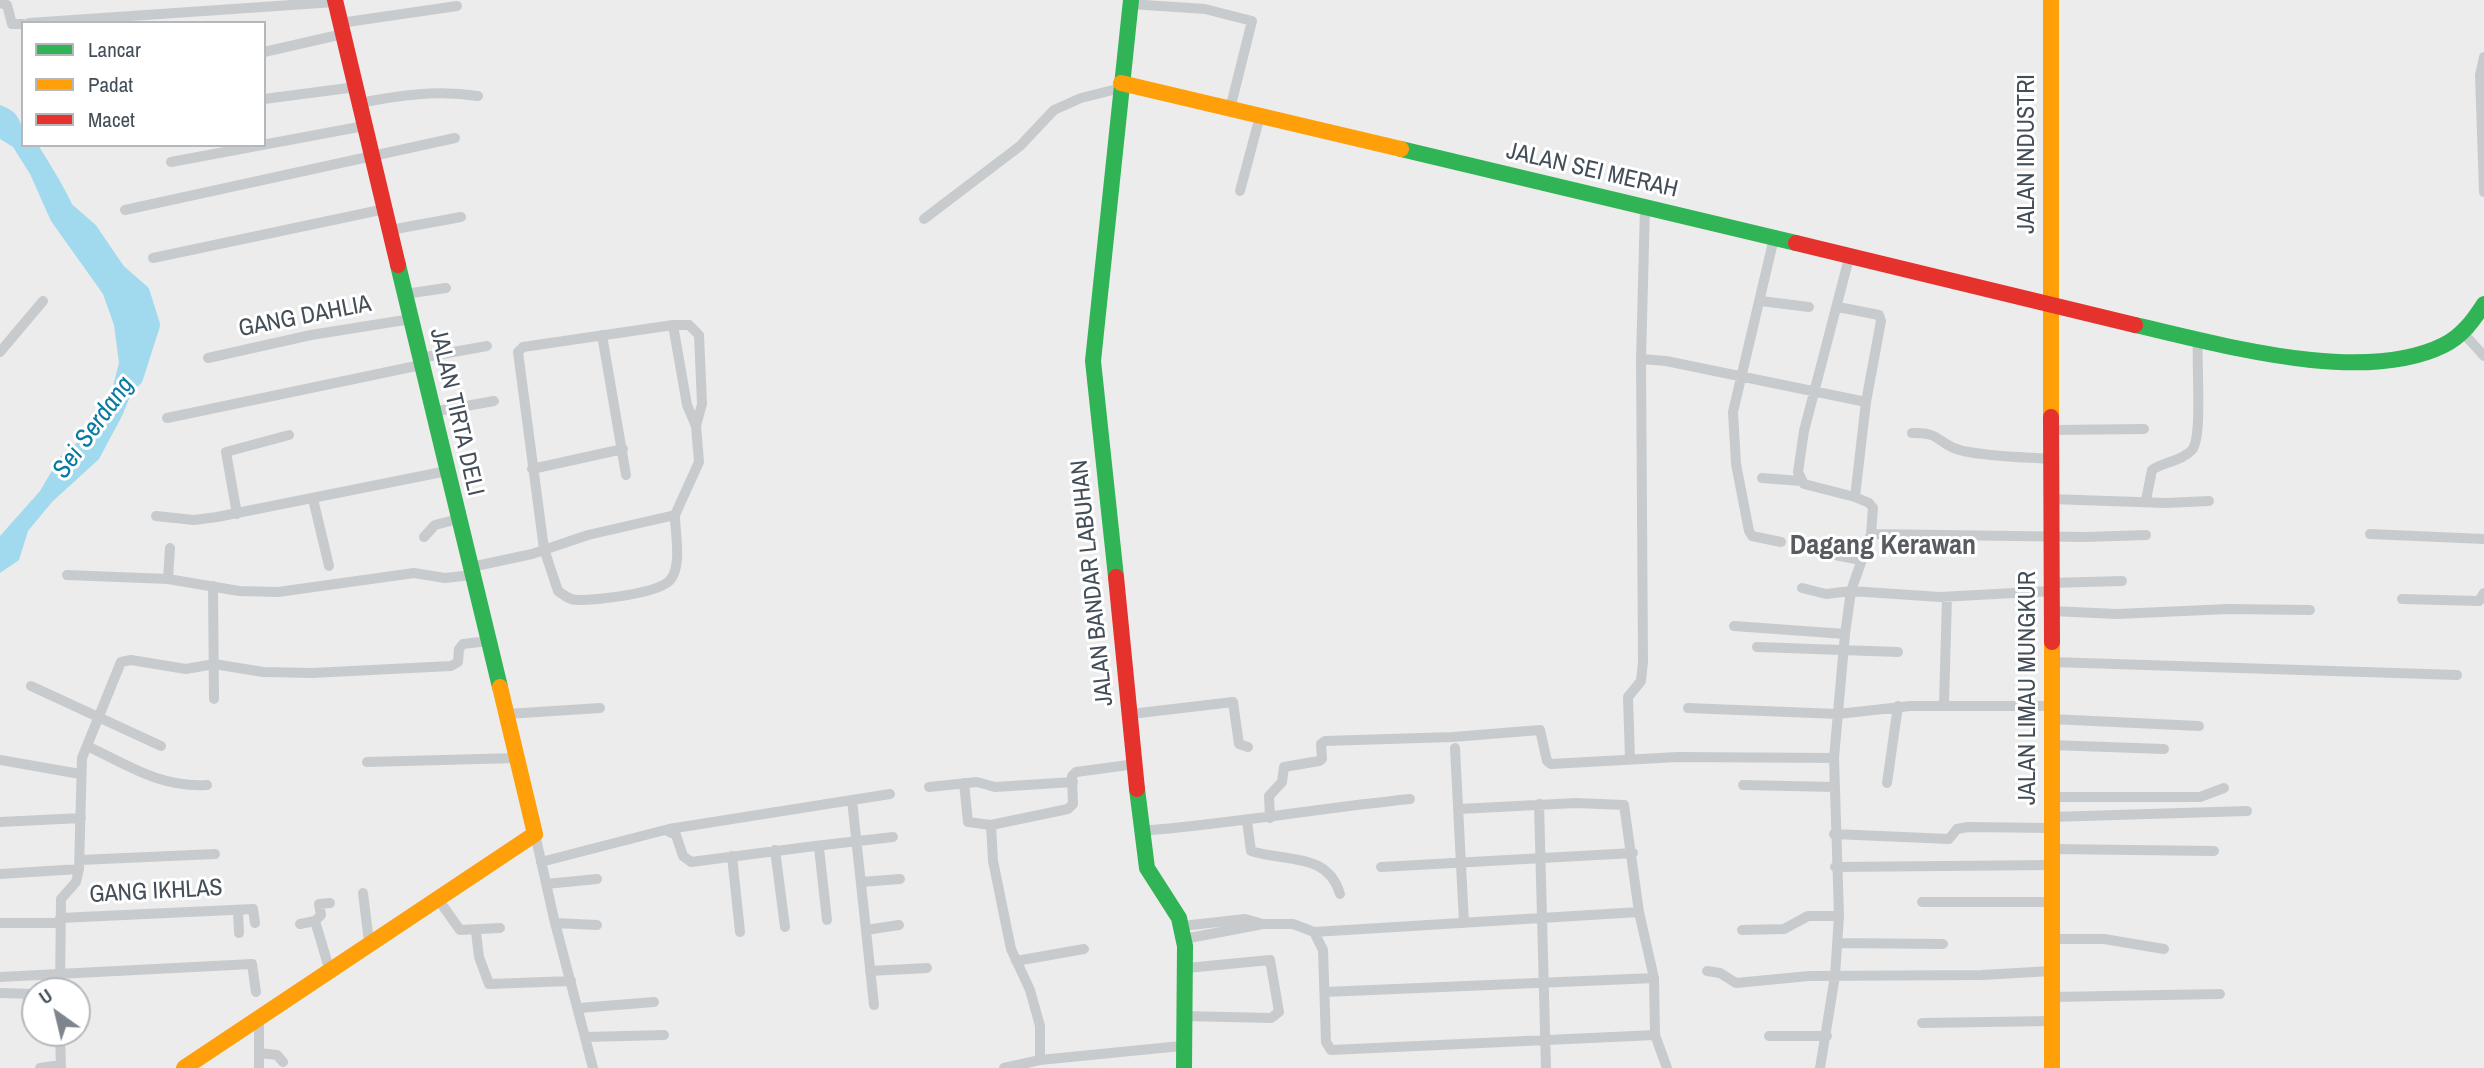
<!DOCTYPE html>
<html>
<head>
<meta charset="utf-8">
<style>
	body { margin:0 }
	#map { position:relative; width:2484px; height:1068px; overflow:hidden; background:#edecec; font-family:"Archivo Narrow",sans-serif }
	canvas { display:block }
	.legend { position:absolute; left:21px; top:21px; width:245px; height:126px; box-sizing:border-box; background:#fff; border:2px solid #b4b8bd; margin:0; padding:9px 12px; list-style:none; font-size:21px; color:#434e59 }
	.legend li { display:flex; align-items:center; gap:14px; height:35px }
	.legend b { width:35px; border:2px solid #b4b8bd }
	.north { position:absolute; left:21px; top:977px; width:70px; height:70px; box-sizing:border-box; background:#fff; border:2px solid #b4b8bd; border-radius:50%; rotate:326deg; font-size:19px; font-weight:700; line-height:28px; text-align:center; color:#434e59 }
	.north::after { content:''; display:block; margin:auto; width:24px; height:32px; background:#7e858c; clip-path:polygon(50% 0,100% 100%,50% 72%,0 100%) }
</style>
</head>
<body>
<div id="map">
<canvas width="2484" height="1068"></canvas>
<ul class="legend">
<li><b style="height:9px;background:#30b455"></b>Lancar</li>
<li><b style="height:9px;background:#ff9f0a"></b>Padat</li>
<li><b style="height:9px;background:#e5322d"></b>Macet</li>
</ul>
<div class="north">U</div>
</div>
<script>
const g = document.querySelector('canvas').getContext('2d');
g.lineJoin = 'round';
function fill(path, color) { g.fillStyle = color; g.fill(path, 'evenodd'); }
function stroke(path, color, width, dash) { g.strokeStyle = color; g.lineWidth = width; g.lineCap = dash ? 'butt' : 'round'; g.setLineDash(dash || []); g.stroke(path); }
function drawText(font, color, halo, rows, align = 'center') {
  g.font = font + ' "Archivo Narrow",sans-serif'; g.lineWidth = 6; g.setLineDash([]); g.textBaseline = 'middle'; g.strokeStyle = halo; g.fillStyle = color; for (const [text, x, y, turn = 0] of rows) {
    g.save(); g.translate(x, y); g.rotate((+turn || 0) * Math.PI / 180); g.textAlign = isNaN(turn) ? turn : align; if (halo) g.strokeText(text, 0, 0); g.fillText(text, 0, 0); g.restore();
  }
}
fill(new Path2D(`
	M 0,105 C 21,112 23,125 23,145 L 38,145 C 59,178 78,210 90,248 L 122,268 L 139,298 L 145,332 L 141,370 L 122,416 L 99,459 L 52,502 L 28,531 L 19,560 L 0,573 L 0,536 L 40,491 L 60,457 L 93,429 L 110,398 L 119,363 L 114,325 L 103,294 L 51,221 L 30,174 L 13,147 L 0,139 Z`), '#a1daee');
stroke(new Path2D(`
	M 66,211 L 89,231 L 117,272 L 141,293 L 151,325 L 134,378`), '#a1daee', 18);
stroke(new Path2D(`
	M 0,3 L 7,5 L 12,24 L 23,24
	M 1130,4 L 1205,9 L 1252,21 L 1230,109
	M 29,23 L 335,2
	M 340,23 L 457,6
	M 264,52 L 343,34
	M 2484,57 L 2480,75 L 2484,192
	M 264,99 L 356,87
	M 360,103 C 400,95 437,90 478,96
	M 171,162 L 364,126
	M 1240,191 L 1260,116
	M 125,210 L 455,138
	M 924,219 L 1020,146 L 1054,110 L 1081,98 L 1121,88
	M 390,230 L 461,217
	M 1774,238 L 1733,412 L 1736,464 L 1749,531 L 1752,536 L 1781,542
	M 153,258 L 385,209
	M 405,294 L 446,288
	M 1761,301 L 1809,307
	M 1838,307 L 1879,315 L 1881,321 L 1866,402 L 1855,497
	M 673,325 L 689,325 L 699,335 L 702,404 L 696,426
	M 2464,334 L 2484,356
	M 602,335 L 626,475
	M 0,352 L 43,301
	M 208,358 L 311,335 L 411,319
	M 420,358 L 487,346
	M 1641,359 L 1666,361 L 1866,402
	M 432,412 L 494,401
	M 167,418 L 421,365
	M 2053,430 L 2144,429
	M 1912,433 C 1943,432 1937,445 1963,451 C 1992,457 2022,457 2052,459
	M 532,469 L 623,449
	M 1762,478 L 1801,481
	M 313,499 L 329,566
	M 2051,499 L 2166,503 L 2209,501
	M 2146,500 L 2152,470 C 2163,462 2182,461 2192,450 C 2203,437 2196,363 2198,340
	M 237,514 L 226,452 L 289,435
	M 156,516 L 194,520 L 217,517 L 447,471
	M 1871,534 L 2085,537 L 2146,535
	M 2370,534 L 2484,539
	M 424,537 L 435,525 L 458,519
	M 1819,552 L 1861,560
	M 471,567 L 532,554 L 588,535 L 675,515 L 699,462 L 696,426 L 687,405 L 673,325 L 523,347 L 518,352 L 544,549 L 558,591 C 564,595 569,600 577,600 C 596,600 660,594 671,579 C 682,564 675,533 675,515
	M 67,575 L 168,579 L 239,591 L 278,592 L 414,573 L 445,578 L 472,575
	M 168,579 L 170,548
	M 2051,583 L 2122,581
	M 213,586 L 214,699
	M 1802,588 L 1826,594 L 1851,591 L 1940,597 L 2051,591
	M 2402,599 L 2479,601 L 2484,593
	M 2052,611 L 2117,614 L 2228,609 L 2310,610
	M 1734,626 L 1845,634
	M 1757,647 L 1898,652
	M 2052,662 L 2457,675
	M 31,686 L 161,746
	M 1944,704 L 1947,597
	M 1688,708 L 1838,714 L 1910,706 L 2053,706
	M 507,714 L 600,708
	M 1131,714 L 1233,702 L 1239,744 L 1248,747
	M 2051,719 L 2199,726
	M 2051,745 L 2164,749
	M 87,746 C 128,765 160,788 207,785
	M 1455,748 L 1464,923
	M 1630,759 L 1628,697 L 1641,681 L 1643,662 L 1641,359 L 1645,207
	M 0,760 L 80,774
	M 367,762 L 517,758
	M 1136,764 L 1076,772 L 1072,776 L 1073,804 L 1068,809 L 991,825 L 993,861 L 1011,949 L 1030,990 L 1040,1026 L 1040,1060 L 1181,1046
	M 964,783 L 968,822 L 991,825
	M 1887,783 L 1898,706
	M 1743,785 L 1835,787
	M 929,787 L 977,782 L 995,787 L 1073,782
	M 2051,797 L 2200,797 L 2224,788
	M 852,800 L 874,1005
	M 1539,804 L 1546,1068
	M 1459,809 L 1576,803 L 1624,805 L 1639,912 L 1654,978 L 1655,1035 L 1667,1068
	M 2051,817 L 2247,811
	M 1270,818 L 1269,796 L 1282,782 L 1284,767 L 1319,761 L 1322,759 L 1321,744 L 1325,741 L 1453,737 L 1540,730 L 1547,761 L 1551,764 L 1678,757 L 1834,758
	M 1247,821 L 1251,851 C 1286,862 1328,852 1340,894
	M 0,822 L 81,818
	M 669,829 L 890,794
	M 1141,831 C 1231,824 1320,808 1410,799
	M 535,834 L 554,919 L 593,1068
	M 1834,834 L 1949,839 L 1957,829 L 1968,827 L 2051,828
	M 815,846 L 893,837
	M 2052,849 L 2214,851
	M 775,850 L 785,927
	M 732,856 L 740,932
	M 80,860 L 215,854
	M 541,862 L 665,830 L 676,835 L 683,856 L 691,862 L 815,846 L 819,848 L 827,920
	M 1381,867 L 1633,853
	M 1835,867 L 2052,865
	M 0,874 L 79,869
	M 861,882 L 900,879
	M 546,884 L 597,879
	M 363,893 L 369,942
	M 438,899 L 460,930 L 500,928
	M 1922,902 L 2053,902
	M 238,910 L 239,933
	M 60,918 L 253,909 L 255,923
	M 315,921 L 321,915 L 319,904 L 330,903
	M 0,923 L 60,923
	M 555,923 L 597,925
	M 300,924 L 315,921 L 329,968
	M 1182,926 L 1245,919 L 1263,924 L 1293,924 L 1314,932 L 1323,950 L 1326,1042 L 1331,1050 L 1655,1035
	M 866,930 L 899,925
	M 1742,930 L 1784,929 L 1808,916 L 1839,916
	M 476,932 L 479,957 L 489,984 L 571,981
	M 1314,932 L 1639,912
	M 1184,939 L 1263,924
	M 2052,939 L 2104,939 L 2164,949
	M 1837,943 L 1943,944
	M 1016,961 L 1084,949
	M 870,971 L 927,968
	M 1707,971 L 1720,973 L 1736,983 L 1809,976 L 1982,975 L 2051,971
	M 0,977 L 252,964 L 256,992
	M 60,991 L 61,899 L 76,882 L 79,869 L 82,758 L 121,662 L 131,660 L 186,669 L 214,664 L 263,672 L 312,673 L 451,666 L 458,662 L 459,649 L 463,644 L 488,641
	M 1325,992 L 1654,978
	M 0,993 L 35,994
	M 2052,997 L 2220,994
	M 579,1008 L 654,1002
	M 1184,1016 L 1271,1018 L 1279,1012 L 1270,960 L 1187,968
	M 1922,1023 L 2052,1021
	M 60,1033 L 61,1068
	M 1769,1036 L 1827,1036
	M 586,1037 L 664,1035
	M 259,1053 L 277,1055 L 283,1062
	M 40,1068 L 60,1065
	M 259,1068 L 259,1015
	M 1004,1068 L 1040,1060
	M 1820,1068 L 1835,976 L 1839,916 L 1834,758 L 1845,634 L 1851,591 L 1871,534 L 1873,508 L 1869,503 L 1855,497 L 1804,484 L 1798,472 L 1804,431 L 1849,258`), '#c8cbcd', 10);
stroke(new Path2D(`
	M 1401,149 L 1796,243
	M 398,265 L 500,687
	M 2135,325 C 2220,344 2362,386 2444,345 C 2462,336 2473,321 2484,304
	M 1116,577 L 1093,361 L 1131,0
	M 1137,789 L 1147,868 L 1179,918 L 1185,946 L 1184,1068`), '#30b455', 16);
stroke(new Path2D(`
	M 2051,0 L 2051,417
	M 1121,83 L 1401,149
	M 2052,642 L 2052,1068
	M 184,1068 L 535,834 L 500,687`), '#ff9f0a', 16);
stroke(new Path2D(`
	M 335,0 L 398,265
	M 1796,243 L 2135,325
	M 2051,417 L 2052,642
	M 1116,577 L 1137,789`), '#e5322d', 16);
drawText('24px', '#434e59', '#fff', [
	["JALAN INDUSTRI",2028,154,-90],
	["JALAN SEI MERAH",1592,171,13],
	["GANG DAHLIA",305,317,-11],
	["JALAN TIRTA DELI",456,412,77],
	["JALAN BANDAR LABUHAN",1093,583,-96],
	["JALAN LIMAU MUNGKUR",2029,688,-90],
	["GANG IKHLAS",156,892,-3]
]);
drawText('italic 26px', '#077aa1', '#fff', [
	["Sei Serdang",94,428,-54]
]);
drawText('bold 28px', '#585b60', '#fff', [
	["Dagang Kerawan",1883,546]
]);
</script>
</body>
</html>
